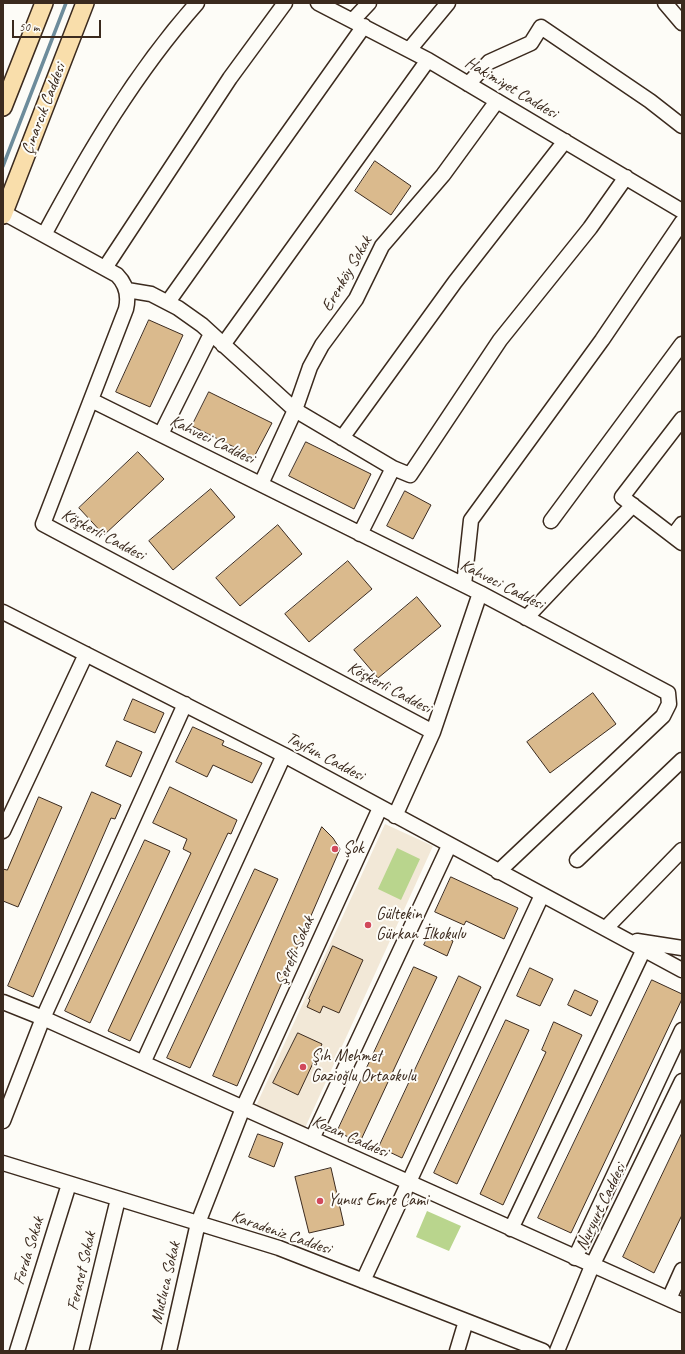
<!DOCTYPE html>
<html>
<head>
<meta charset="utf-8">
<style>
	body { margin:0 }
	#map { position:relative; width:685px; height:1354px; overflow:hidden; background:#fdfcf7; font-family:Caveat,sans-serif }
	canvas { display:block }
	.frame { position:absolute; inset:0; border:4px solid #3b2a1e; pointer-events:none }
	.scale { position:absolute; left:12px; top:20px; width:89px; height:18px; box-sizing:border-box; border:2px solid #3b2a1e; border-top:0; padding-left:5px; font-size:12px; line-height:14px; white-space:nowrap; color:#3b2a1e; -webkit-text-stroke:3px #fdfcf7; paint-order:stroke }
</style>
</head>
<body>
<div id="map">
<canvas width="685" height="1354"></canvas>
<div class="frame"></div>
<div class="scale">50 m</div>
</div>
<script>
const g = document.querySelector('canvas').getContext('2d');
g.lineJoin = 'round';
function fill(path, color) { g.fillStyle = color; g.fill(path, 'evenodd'); }
function stroke(path, color, width, dash) { g.strokeStyle = color; g.lineWidth = width; g.lineCap = dash ? 'butt' : 'round'; g.setLineDash(dash || []); g.stroke(path); }
function drawText(font, color, halo, rows, align = 'center') {
  g.font = font + ' Caveat,sans-serif'; g.lineWidth = 4; g.setLineDash([]); g.textBaseline = 'middle'; g.strokeStyle = halo; g.fillStyle = color; for (const [text, x, y, turn = 0] of rows) {
    g.save(); g.translate(x, y); g.rotate((+turn || 0) * Math.PI / 180); g.textAlign = isNaN(turn) ? turn : align; if (halo) g.strokeText(text, 0, 0); g.fillText(text, 0, 0); g.restore();
  }
}
fill(new Path2D(`
	M 385,824 L 433,846 L 304,1130 L 255,1108 Z`), '#f2e8d7');
fill(new Path2D(`
	M 397,848 L 420,859 L 401,900 L 378,889 Z
	M 427,1211 L 461,1226 L 449,1251 L 416,1237 Z`), '#b9d58d');
stroke(new Path2D(`
	M 3,166 L 66,3`), '#6d8c9b', 3.5);
const building = new Path2D(`
	M 375,161 L 411,186 L 391,215 L 355,191 Z
	M 149,320 L 183,335 L 150,407 L 116,392 Z
	M 209,392 L 272,423 L 254,457 L 192,426 Z
	M 306,442 L 371,474 L 354,509 L 289,476 Z
	M 138,452 L 164,479 L 104,535 L 79,508 Z
	M 211,489 L 235,517 L 173,570 L 149,541 Z
	M 405,491 L 431,505 L 413,539 L 387,526 Z
	M 278,525 L 302,554 L 240,606 L 216,578 Z
	M 348,561 L 372,589 L 309,642 L 285,614 Z
	M 417,597 L 441,626 L 378,678 L 354,650 Z
	M 593,693 L 616,724 L 550,773 L 527,742 Z
	M 133,699 L 164,713 L 155,733 L 124,720 Z
	M 193,727 L 224,741 L 222,745 L 262,763 L 252,783 L 213,765 L 207,777 L 176,762 Z
	M 117,741 L 142,752 L 131,777 L 106,766 Z
	M 170,787 L 237,820 L 231,834 L 228,833 L 130,1041 L 108,1031 L 191,853 L 183,849 L 187,839 L 153,823 Z
	M 92,792 L 121,805 L 115,819 L 111,818 L 33,997 L 8,986 Z
	M 39,797 L 62,807 L 18,907 L 3,901 L 3,869 L 7,870 Z
	M 322,827 L 333,838 L 340,849 L 237,1086 L 213,1076 Z
	M 145,840 L 170,851 L 90,1023 L 65,1011 Z
	M 255,869 L 278,879 L 190,1068 L 167,1058 Z
	M 451,877 L 518,908 L 504,939 L 466,921 L 464,925 L 435,912 Z
	M 431,931 L 453,941 L 447,956 L 424,945 Z
	M 333,946 L 363,960 L 339,1013 L 323,1006 L 320,1013 L 307,1007 L 310,1000 L 309,999 Z
	M 414,967 L 437,977 L 360,1142 L 337,1132 Z
	M 530,968 L 553,979 L 540,1006 L 517,996 Z
	M 459,976 L 481,987 L 402,1158 L 379,1147 Z
	M 652,980 L 682,994 L 682,999 L 571,1233 L 538,1218 Z
	M 575,990 L 598,1001 L 591,1016 L 568,1005 Z
	M 506,1020 L 529,1030 L 457,1184 L 434,1173 Z
	M 554,1022 L 582,1035 L 503,1205 L 480,1194 L 546,1052 L 542,1050 Z
	M 298,1033 L 322,1044 L 298,1095 L 273,1083 Z
	M 682,1133 L 682,1215 L 654,1273 L 623,1257 Z
	M 258,1134 L 283,1143 L 274,1167 L 249,1157 Z
	M 331,1168 L 344,1225 L 309,1233 L 295,1177 Z`);
fill(building, '#daba8d');
stroke(building, '#3b2a1e', 1);
const minor = new Path2D(`
	M 318,3 L 428,60 L 682,211
	M 665,3 L 682,23
	M 353,20 L 369,3
	M 409,50 L 448,3
	M 468,84 L 489,62 L 531,43 L 541,27 L 650,101 L 682,126
	M 4,213 L 117,275 C 127,285 129,296 126,309 L 43,524 L 433,732
	M 44,235 C 88,153 135,73 197,3
	M 105,268 L 230,78 L 285,3
	M 127,290 L 151,294 L 178,308 L 202,325 L 295,410 L 393,468 L 410,475 L 500,340 L 590,228 L 626,177
	M 168,302 L 364,26
	M 223,345 L 428,60
	M 91,400 L 480,593 L 668,693 L 669,704 L 663,716 L 498,872
	M 682,419 L 622,497 L 682,543
	M 161,434 L 211,334
	M 342,438 L 455,282 L 565,141
	M 261,484 L 295,410 L 310,367 L 322,345 L 356,299 L 382,246 L 443,175 L 497,101
	M 551,521 L 682,344
	M 360,534 L 393,468
	M 673,536 L 682,524
	M 464,585 L 471,520 L 602,340 L 682,222
	M 3,612 L 284,755 L 682,970
	M 526,618 L 633,505
	M 395,816 L 433,732 L 480,593
	M 3,831 L 86,654
	M 577,860 L 682,760
	M 606,928 L 682,850
	M 637,941 L 682,948
	M 3,1002 L 43,1018 L 682,1305
	M 143,1063 L 284,755
	M 3,1121 L 43,1018 L 185,704
	M 312,1139 L 449,846
	M 3,1163 L 279,1248 L 543,1351
	M 511,1229 L 644,949
	M 575,1258 L 682,1030
	M 363,1281 L 542,895
	M 669,1299 L 682,1270
	M 17,1351 L 69,1184
	M 81,1351 L 118,1199
	M 169,1351 L 198,1223 L 243,1108 L 380,808
	M 457,1351 L 466,1321
	M 557,1351 L 592,1266 L 682,1081`);
const major = new Path2D(`
	M 3,107 L 44,3
	M 3,215 L 85,3`);
stroke(minor, '#3b2a1e', 17);
stroke(major, '#3b2a1e', 20);
stroke(minor, '#fdfcf7', 14);
stroke(major, '#f9deab', 17);
for (const [x, y, r, color] of [
	[335,849,4,"#d1495b"],
	[368,925,4,"#d1495b"],
	[303,1067,4,"#d1495b"],
	[320,1201,4,"#d1495b"]
]) { const dot = new Path2D(); dot.arc(x, y, r, 0, 2 * Math.PI); g.fillStyle = color; g.fill(dot); stroke(dot, '#fdfcf7', 1.5); }
drawText('17px', '#3b2a1e', '#fdfcf7', [
	["Hakimiyet Caddesi",511,88,31],
	["Çınarcık Caddesi",44,109,-69],
	["Erenköy Sokak",347,274,-60],
	["Kahveci Caddesi",212,440,26],
	["Köşkerli Caddesi",103,535,28],
	["Kahveci Caddesi",502,585,27],
	["Köşkerli Caddesi",389,688,28],
	["Tayfun Caddesi",325,757,28],
	["Şerefli Sokak",295,951,-66],
	["Kozan Caddesi",350,1137,24],
	["Nuryurt Caddesi",601,1207,-64],
	["Karadeniz Caddesi",281,1233,19],
	["Ferda Sokak",29,1251,-73],
	["Feraset Sokak",82,1271,-77],
	["Mutluca Sokak",166,1283,-77]
]);
drawText('17px', '#3b2a1e', '#fdfcf7', [
	["Şok",343,849],
	["Gültekin",376,915],
	["Gürkan İlkokulu",376,935],
	["Şıh Mehmet",311,1057],
	["Gazioğlu Ortaokulu",311,1077],
	["Yunus Emre Cami",328,1201]
], 'left');
</script>
</body>
</html>
